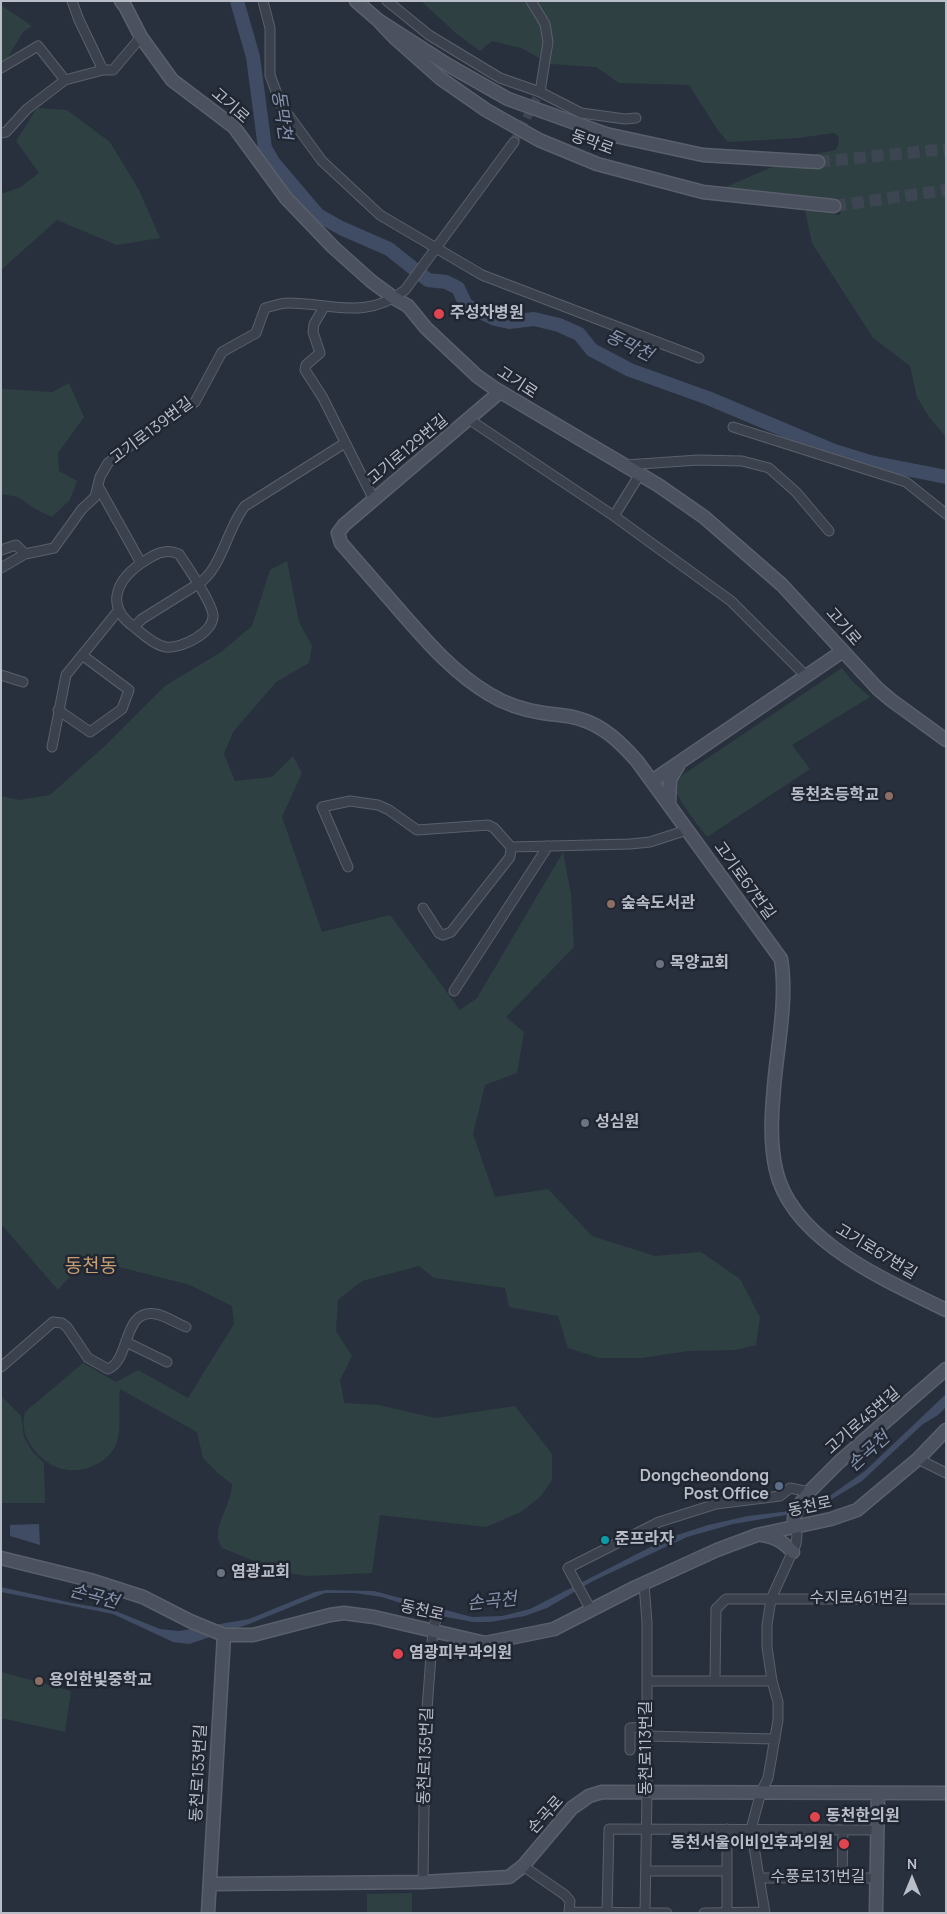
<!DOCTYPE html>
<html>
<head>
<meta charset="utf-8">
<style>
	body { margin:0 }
	#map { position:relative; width:947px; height:1914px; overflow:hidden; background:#28303d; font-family:Manrope,sans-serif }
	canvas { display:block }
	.frame { position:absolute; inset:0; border:2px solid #b8bdc8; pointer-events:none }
	.north { position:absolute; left:887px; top:1854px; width:50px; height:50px; -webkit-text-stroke:4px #212732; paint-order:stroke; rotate:0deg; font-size:14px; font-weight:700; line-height:20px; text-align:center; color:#b8bdc8 }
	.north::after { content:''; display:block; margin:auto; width:18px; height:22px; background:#b8bdc8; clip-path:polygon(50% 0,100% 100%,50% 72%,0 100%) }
</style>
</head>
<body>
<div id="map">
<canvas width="947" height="1914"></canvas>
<div class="frame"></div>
<div class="north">N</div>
</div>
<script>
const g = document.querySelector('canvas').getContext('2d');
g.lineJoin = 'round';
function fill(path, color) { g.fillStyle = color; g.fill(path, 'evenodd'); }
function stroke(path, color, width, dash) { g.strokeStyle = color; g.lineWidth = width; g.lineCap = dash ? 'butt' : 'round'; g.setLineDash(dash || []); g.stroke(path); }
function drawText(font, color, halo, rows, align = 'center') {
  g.font = font + ' Manrope,"Noto Sans KR",sans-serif'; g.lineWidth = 5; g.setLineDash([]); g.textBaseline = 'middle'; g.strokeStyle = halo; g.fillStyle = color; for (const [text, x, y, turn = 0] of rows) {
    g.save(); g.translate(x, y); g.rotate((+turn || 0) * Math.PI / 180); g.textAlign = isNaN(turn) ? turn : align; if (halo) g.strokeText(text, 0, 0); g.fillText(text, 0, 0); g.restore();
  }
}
fill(new Path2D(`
	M 421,1 L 946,1 L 946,437 L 929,417 L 917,397 L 910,366 L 873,338 L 812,243 L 805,210 L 840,215 L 841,199 L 726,187 L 793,158 L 836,150 L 839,142 L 838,136 L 834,133 L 798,138 L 728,142 L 719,132 L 689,85 L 619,83 L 596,67 L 550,64 L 521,48 L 492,41 L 480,51 L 458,35 Z
	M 1,5 L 32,26 L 23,32 L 1,69 Z
	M 37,108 L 67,110 L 110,142 L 139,190 L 160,238 L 117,245 L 57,220 L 1,270 L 1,194 L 21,187 L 39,173 L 16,141 Z
	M 69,383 L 84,417 L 58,453 L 59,471 L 77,481 L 70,500 L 52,517 L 35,509 L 18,497 L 1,494 L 1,385 L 3,389 L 52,392 Z
	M 287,561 L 299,622 L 312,646 L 309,663 L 276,682 L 233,732 L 224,754 L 235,781 L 272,777 L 293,756 L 302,773 L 282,817 L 322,932 L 390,915 L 460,1010 L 477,998 L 563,852 L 571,894 L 574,947 L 506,1017 L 524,1032 L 517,1073 L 485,1085 L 473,1134 L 495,1197 L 548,1189 L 592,1236 L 655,1256 L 701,1252 L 740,1279 L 760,1317 L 756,1345 L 735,1350 L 688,1351 L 642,1358 L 599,1358 L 568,1348 L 558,1316 L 509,1307 L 505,1288 L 434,1278 L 419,1266 L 362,1281 L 338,1300 L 336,1331 L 352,1356 L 340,1380 L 344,1403 L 379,1405 L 435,1418 L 515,1406 L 552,1454 L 552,1480 L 541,1496 L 521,1512 L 486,1527 L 380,1515 L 372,1573 L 307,1576 L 282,1572 L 222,1548 C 209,1529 232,1506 232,1484 L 220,1475 L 203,1458 L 197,1432 L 120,1389 C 118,1405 122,1425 117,1442 C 109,1465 78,1476 56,1467 C 36,1458 18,1434 25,1412 L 83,1363 L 116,1382 L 138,1370 L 188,1398 L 234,1324 L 232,1306 L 190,1285 L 115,1266 L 79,1266 L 58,1290 L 1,1224 L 1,796 L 19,800 L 50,795 L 107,744 L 165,686 L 221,652 L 252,626 L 270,570 Z
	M 842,668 L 853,682 L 870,697 L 792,745 L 810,769 L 707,837 C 700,827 678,801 676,790 C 675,785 677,780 681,776 Z
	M 1,1396 L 21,1416 L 24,1437 L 32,1451 L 44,1463 L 45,1503 L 1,1503 Z
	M 1,1672 L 71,1691 L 65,1732 L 1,1718 Z
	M 412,1893 L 412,1913 L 367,1913 L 367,1894 Z`), '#2e4042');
fill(new Path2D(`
	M 946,1394 L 946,1407 L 938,1415 L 923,1424 L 862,1481 L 822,1505 L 804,1512 L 733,1524 L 687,1537 L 593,1581 L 547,1608 L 525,1616 L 490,1622 L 473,1622 L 441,1616 L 382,1597 L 355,1593 L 325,1593 L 249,1624 L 189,1644 L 173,1642 L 113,1614 L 1,1592 L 1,1587 L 72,1603 L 113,1610 L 160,1629 L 179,1631 L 249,1619 L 315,1592 L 326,1590 L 374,1591 L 472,1617 L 502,1616 L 530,1609 L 668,1538 L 708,1525 L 748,1516 L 790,1511 L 815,1505 L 824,1500 L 865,1471 Z
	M 39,1524 L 40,1545 L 10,1536 L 10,1525 Z`), '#404c64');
stroke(new Path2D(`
	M 237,1 L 253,57 L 265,148 L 273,162 L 318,215 L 341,228 L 389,249 L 428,280 L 446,282 L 458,288 L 466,305 L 495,319 L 509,322 L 534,319 L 559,325 L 579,334 L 592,350 L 630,370 L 708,398 L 834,451 L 870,462 L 946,477`), '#404c64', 14);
stroke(new Path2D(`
	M 514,142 L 540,92`), '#3e4552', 9, [9, 4.5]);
stroke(new Path2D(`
	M 818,162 L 946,149
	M 834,206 L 946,190`), '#3e4552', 12, [12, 6]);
const street = new Path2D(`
	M 72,1 L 79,20 L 103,70
	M 263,1 L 270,28 L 270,75 L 281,105 L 322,161 L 380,215 L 482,275 L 699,358
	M 387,1 L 429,35 L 500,78 L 540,92 L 581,113 L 625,119 L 636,118
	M 531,1 L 545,24 L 548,42 L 540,92
	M 1,68 L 38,46 L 65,80
	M 1,133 L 6,132 L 27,109 L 65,80 L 103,70 L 113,70 L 141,37
	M 324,307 L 314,324 L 313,332 L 320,353 L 306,365 L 305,370 L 323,398 L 374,500
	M 470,420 L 614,516 L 731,601 L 806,676
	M 733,427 L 906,482 L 946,514
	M 626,465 L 698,460 L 742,461 L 769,468 L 796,492 L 829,531
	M 98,486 L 141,563
	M 614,516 L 640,474
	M 1,550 L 16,545 L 25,554 L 54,548 L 82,509 L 95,497 L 100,477 L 108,463 L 154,427 L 195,402 L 222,352 L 256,333 L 265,308 C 273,306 281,303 288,303 C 332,303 365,321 405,290 L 514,142
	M 1,568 L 25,554
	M 134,627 C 143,634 154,645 166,647 C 182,649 214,632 213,615 C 212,602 187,566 179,554 C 174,552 169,551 164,552 C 155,553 146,560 140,564 C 115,582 106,607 134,627 L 142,619 L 198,584 C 222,569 227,528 245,506 L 345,443
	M 1,675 L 23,682
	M 58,710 L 90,732 L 122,709 L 129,690 L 82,655
	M 52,747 L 66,675 L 118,611
	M 348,867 L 322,807 L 350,801 L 378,805 L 389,810 L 417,830 L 488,825 L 494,828 L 511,847 L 630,844 L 650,842 L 687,830
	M 423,908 L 439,933 L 443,935 L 451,932 L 510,857 L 511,847
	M 454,991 L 548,846
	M 126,1342 L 167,1362
	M 1,1367 L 53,1322 L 62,1323 L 67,1327 L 88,1358 L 108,1369 C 131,1360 122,1308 156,1314 C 166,1316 176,1323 186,1327
	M 918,1459 L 946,1473
	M 644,1584 L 647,1622 L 647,1791 L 645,1913
	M 591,1610 L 568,1568 L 659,1522 L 716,1504 L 780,1496 L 790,1488 L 809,1492
	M 715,1680 L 716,1609 L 726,1599 L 946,1599
	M 647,1681 L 772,1681
	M 647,1736 L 775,1739
	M 630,1750 L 630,1728 L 647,1727
	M 523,1866 L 565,1895 L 570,1901 L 569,1912 L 667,1913
	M 646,1871 L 727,1871
	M 759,1878 L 877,1878
	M 842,1878 L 843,1830
	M 423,1882 L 425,1735 L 433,1630 L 437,1616
	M 727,1912 L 727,1829
	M 607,1913 L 609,1829 L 877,1830
	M 704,1913 L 765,1912
	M 765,1913 L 751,1829 L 761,1792 L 768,1778 L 778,1720 L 778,1702 L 772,1681 L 767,1647 L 767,1625 L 771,1599 L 796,1544 L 797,1535 L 794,1526`);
const secondary = new Path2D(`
	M 121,1 L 125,6 L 141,37 L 172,80 L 234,127 L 286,198 L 333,247 L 371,281 L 394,298 L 408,306 L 426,328 L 477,376 L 494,388 L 658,485 L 704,517 L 782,585 L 878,689 L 891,700 L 946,740
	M 356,1 L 378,20 L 448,65 L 508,99 L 606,134 L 703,155 L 818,162
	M 378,20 L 396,39 L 440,78 L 486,110 L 539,140 L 597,164 L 703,192 L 834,206
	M 500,392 L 344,525 L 338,533 L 341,543 C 361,566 381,589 401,612 C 428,643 454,673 489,694 C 505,704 524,710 543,713 C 555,715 568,715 580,719 C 604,726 621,743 637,761 L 781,959 C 787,997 779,1038 775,1076 C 772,1107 769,1140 776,1170 C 792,1241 886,1280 946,1310
	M 652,781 L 843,651
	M 669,804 L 670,779 L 678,766
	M 794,1526 L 794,1518 L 798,1507 L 809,1492 L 839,1462 L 946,1369
	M 762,1535 C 776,1537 783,1542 793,1552
	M 1,1558 L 90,1580 L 143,1597 L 190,1621 L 224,1635 L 253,1635 L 330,1615 L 344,1613 L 374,1617 L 485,1643 L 554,1629 L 636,1587 L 717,1550 L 757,1535 L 831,1519 L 857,1510 L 918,1459 L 946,1430
	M 210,1884 L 423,1882 L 509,1877 L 523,1866 L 572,1808 L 589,1796 L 602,1792 L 946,1793
	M 208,1913 L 224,1635
	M 876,1913 L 878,1793`);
stroke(street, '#5a606b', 11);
stroke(secondary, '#5a606b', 15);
stroke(street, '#3c424d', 9);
stroke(secondary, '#4b515f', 12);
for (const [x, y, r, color] of [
	[439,314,6,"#e0444e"],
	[889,796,5,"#8d6e63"],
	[611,904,5,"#8d6e63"],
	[660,964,5,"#6b7280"],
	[585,1123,5,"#6b7280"],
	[779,1486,5,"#5c6f8a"],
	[605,1540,5,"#0f9aa8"],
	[221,1573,5,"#6b7280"],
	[398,1654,6,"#e0444e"],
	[39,1681,5,"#8d6e63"],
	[815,1817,6,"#e0444e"],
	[844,1844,6,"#e0444e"]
]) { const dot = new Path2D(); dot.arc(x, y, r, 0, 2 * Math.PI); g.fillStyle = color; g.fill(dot); stroke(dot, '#212732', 2); }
drawText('16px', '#b8bdc8', '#212732', [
	["고기로",230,106,41],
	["동막로",592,143,20],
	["고기로",517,383,33],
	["고기로139번길",152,431,-37],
	["고기로129번길",408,450,-40],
	["고기로",843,627,49],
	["고기로67번길",744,881,54],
	["고기로67번길",876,1252,31],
	["고기로45번길",863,1421,-41],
	["동천로",810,1507,-12],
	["수지로461번길",859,1599],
	["동천로",422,1611,13],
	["동천로113번길",647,1748,-90],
	["동천로135번길",426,1756,-88],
	["동천로153번길",199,1773,-87],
	["손곡로",546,1815,-48],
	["수풍로131번길",818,1878]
]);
drawText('bold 16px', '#b8bdc8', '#212732', [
	["주성차병원",450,314],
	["동천초등학교",879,796,"right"],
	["숲속도서관",621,904],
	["목양교회",670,964],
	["성심원",595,1123],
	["Dongcheondong",769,1477,"right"],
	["Post Office",769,1495,"right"],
	["준프라자",615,1540],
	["염광교회",231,1573],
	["염광피부과의원",409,1654],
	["용인한빛중학교",49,1681],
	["동천한의원",826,1817],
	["동천서울이비인후과의원",833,1844,"right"]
], 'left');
drawText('italic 18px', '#8492ab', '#212732', [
	["동막천",281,115,81],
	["동막천",629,346,26],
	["손곡천",869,1452,-42],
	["손곡천",94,1597,15],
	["손곡천",492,1602,-6]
]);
drawText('19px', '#c89e73', '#212732', [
	["동천동",91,1267]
]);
</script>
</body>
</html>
